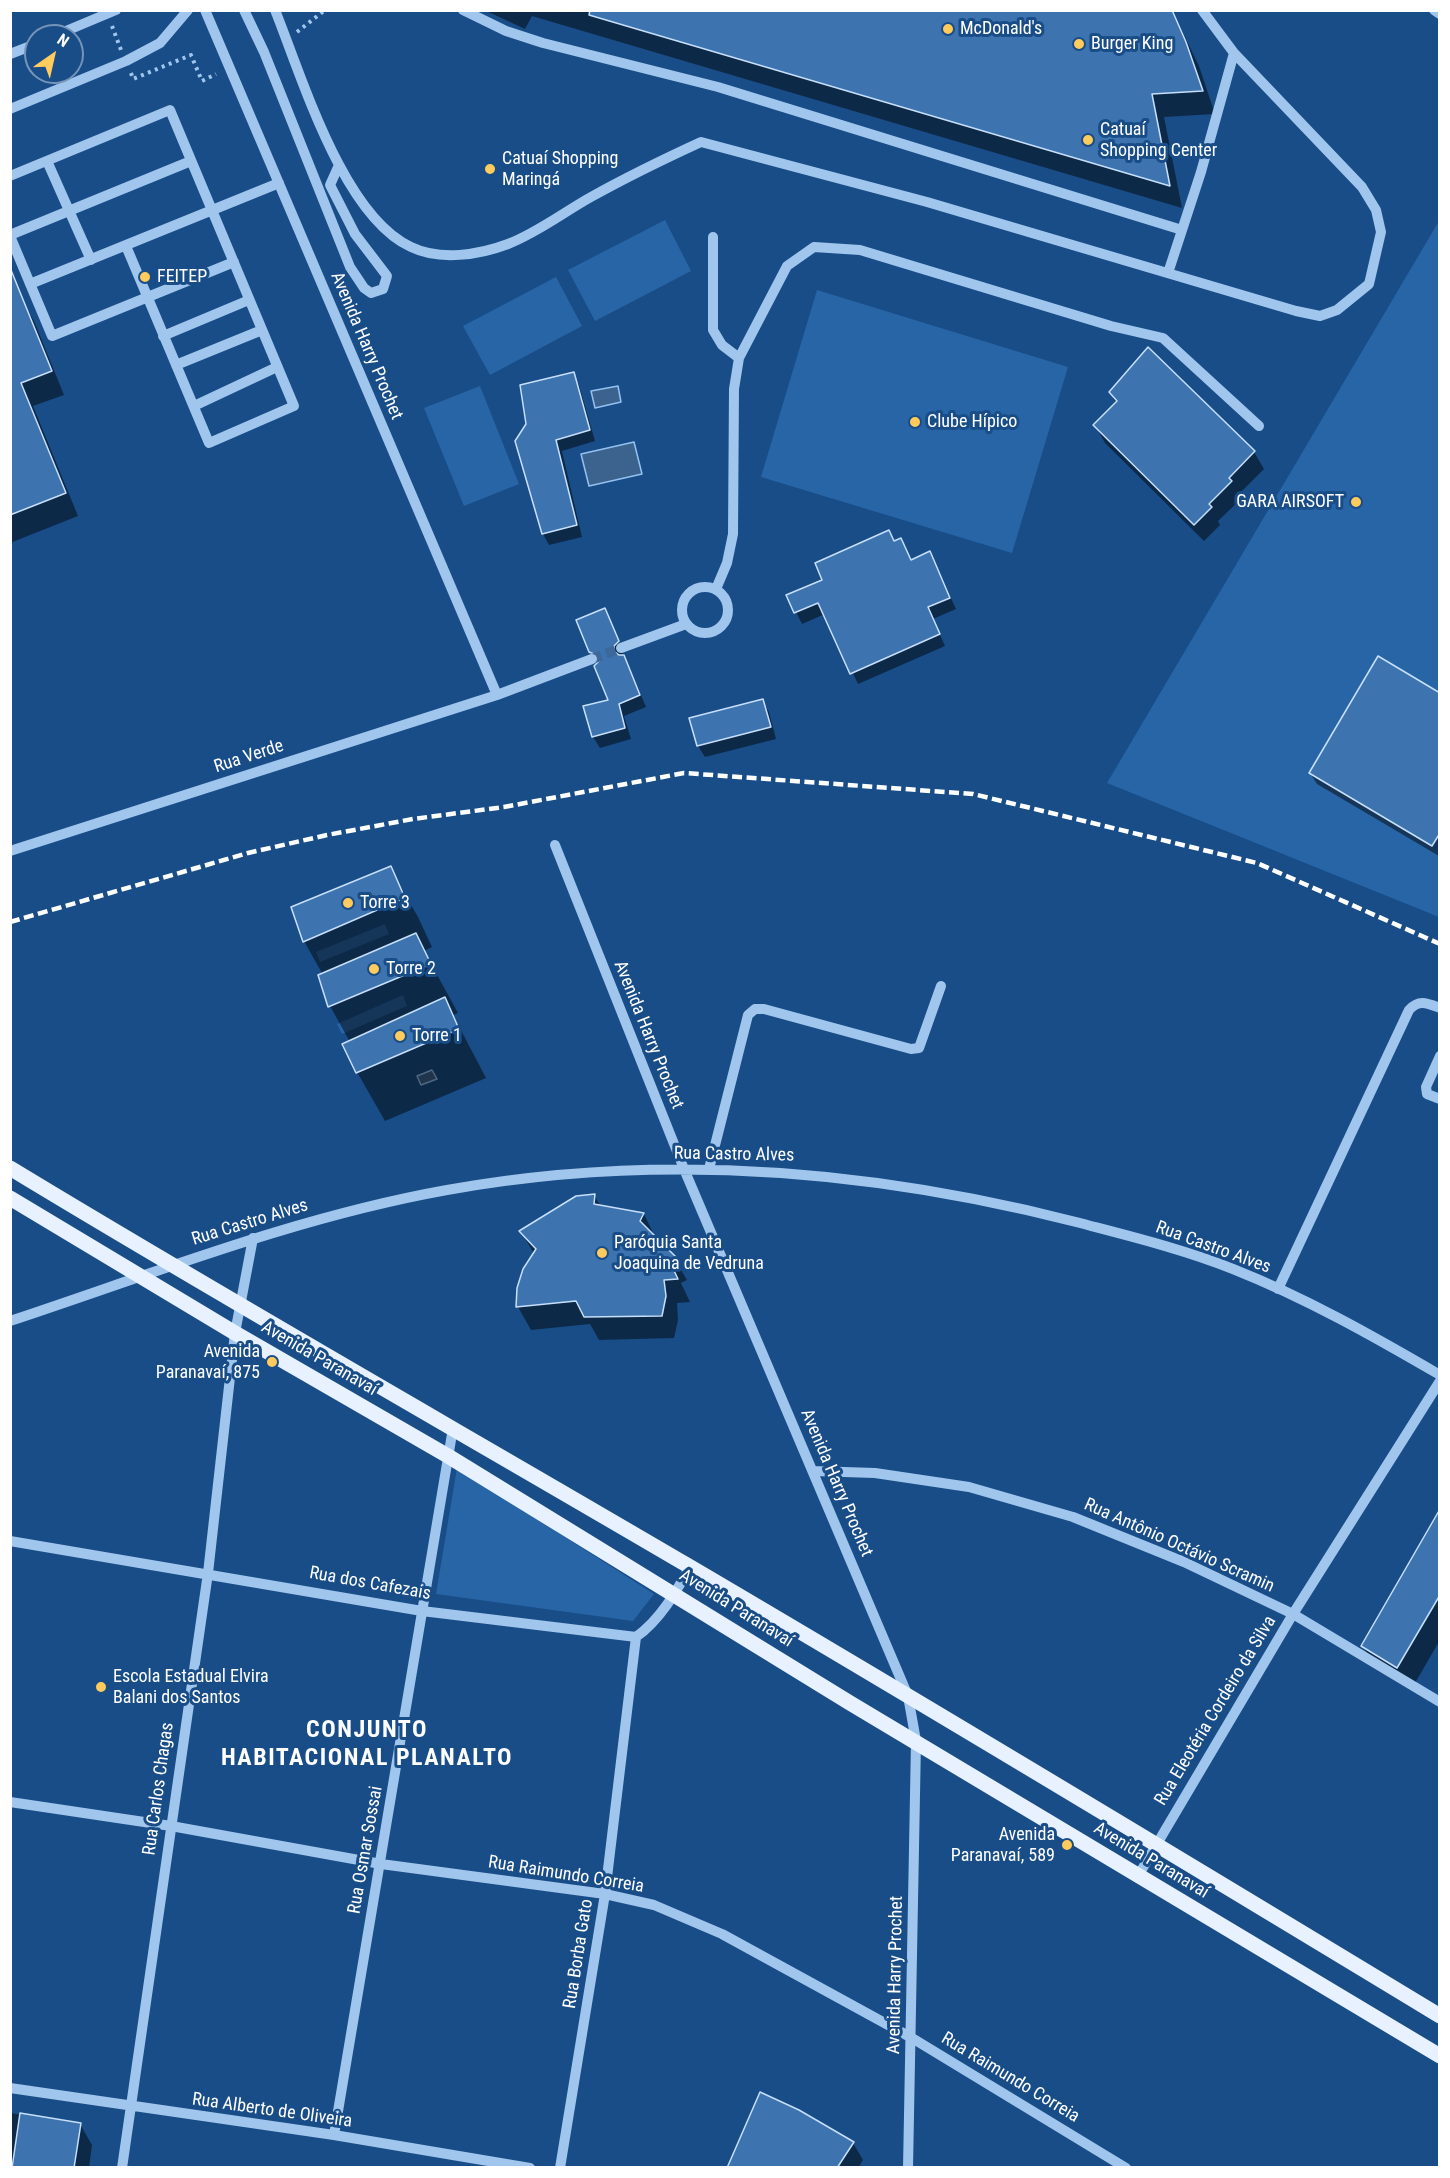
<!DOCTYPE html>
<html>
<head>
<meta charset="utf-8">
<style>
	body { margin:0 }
	#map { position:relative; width:1450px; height:2178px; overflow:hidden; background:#194d88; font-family:"Roboto Condensed",sans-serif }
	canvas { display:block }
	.frame { position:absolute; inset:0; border:12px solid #fff; pointer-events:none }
	.north { position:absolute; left:24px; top:24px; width:60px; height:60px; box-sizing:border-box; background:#194d88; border:2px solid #7594b8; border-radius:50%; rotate:34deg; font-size:16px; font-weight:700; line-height:24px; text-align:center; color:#fff }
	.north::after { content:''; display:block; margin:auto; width:21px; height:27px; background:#ffcb5d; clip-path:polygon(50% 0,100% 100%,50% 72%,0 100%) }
</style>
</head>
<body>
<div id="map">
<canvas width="1450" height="2178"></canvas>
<div class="frame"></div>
<div class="north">N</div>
</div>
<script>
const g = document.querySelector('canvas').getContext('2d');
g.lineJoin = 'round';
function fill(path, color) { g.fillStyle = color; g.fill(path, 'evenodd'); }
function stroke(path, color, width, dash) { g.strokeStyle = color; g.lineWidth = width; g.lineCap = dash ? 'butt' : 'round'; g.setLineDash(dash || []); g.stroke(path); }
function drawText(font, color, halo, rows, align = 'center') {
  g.font = font + ' "Roboto Condensed",sans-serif'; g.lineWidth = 6; g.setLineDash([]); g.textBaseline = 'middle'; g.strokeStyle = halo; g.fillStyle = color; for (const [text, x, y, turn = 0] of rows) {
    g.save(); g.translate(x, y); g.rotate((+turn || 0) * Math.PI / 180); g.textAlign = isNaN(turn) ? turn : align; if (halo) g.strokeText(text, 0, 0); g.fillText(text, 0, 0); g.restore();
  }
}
fill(new Path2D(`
	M 665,220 L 691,271 L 595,321 L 568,270 Z
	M 1439,221 L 1439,917 L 1107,783 Z
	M 556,277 L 582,326 L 490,375 L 463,326 Z
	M 817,290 L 1068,367 L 1012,553 L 761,477 Z
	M 480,386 L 519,484 L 464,506 L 424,408 Z
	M 385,924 L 389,934 L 320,962 L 316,952 Z
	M 403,995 L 407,1006 L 342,1034 L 337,1024 Z
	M 457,1468 L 654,1594 L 633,1621 L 436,1594 Z`), '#2865a6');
const water = new Path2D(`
	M 618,386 L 621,402 L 595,408 L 591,391 Z
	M 634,442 L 642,474 L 589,486 L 581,454 Z
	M 432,1070 L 437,1079 L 421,1085 L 417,1076 Z`);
fill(water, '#3c638e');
stroke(water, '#94c1f0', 1.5);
fill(new Path2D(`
	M 484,10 L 1172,10 L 1199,66 L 1215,114 L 1164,117 L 1182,208 L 532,16 L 525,29 Z
	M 21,299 L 34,321 L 64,395 L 33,406 L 78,516 L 10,543 L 10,303 Z
	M 573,374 L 579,385 L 595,441 L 562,451 L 582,537 L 549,545 L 543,534 L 517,441 Z
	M 1110,393 L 1254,452 L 1264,469 L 1238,495 L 1241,499 L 1218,521 L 1220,525 L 1204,541 L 1105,443 L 1095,425 L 1116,403 Z
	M 901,539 L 912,561 L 930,553 L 956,609 L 933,619 L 945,646 L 858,684 L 825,614 L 802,624 L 788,596 L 824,580 Z
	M 605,610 L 646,707 L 624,716 L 631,739 L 600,748 L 593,737 L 610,701 L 598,665 L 590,652 Z
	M 1440,695 L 1440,854 L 1439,856 L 1317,784 L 1310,773 Z
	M 762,700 L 769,712 L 776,739 L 705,757 L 698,746 Z
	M 390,868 L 418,917 L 432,947 L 424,951 L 458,1013 L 453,1015 L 486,1078 L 385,1121 L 357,1072 L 350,1042 L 330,1006 L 323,975 L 304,941 Z
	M 594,1195 L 601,1207 L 644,1214 L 656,1239 L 674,1258 L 687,1280 L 681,1283 L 690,1302 L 677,1303 L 678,1320 L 674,1338 L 599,1340 L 590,1324 L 531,1330 L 518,1307 L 534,1254 L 521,1231 Z
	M 1440,1512 L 1440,1640 L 1411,1690 L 1376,1669 L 1363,1646 Z
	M 10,2113 L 80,2124 L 92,2145 L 89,2168 L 10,2168 Z
	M 853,2143 L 863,2160 L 858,2168 L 729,2168 Z`), '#0007');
const building = new Path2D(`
	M 590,10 L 1172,10 L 1186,42 L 1203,91 L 1152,94 L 1170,186 L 589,15 Z
	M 11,270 L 52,371 L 21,383 L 66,493 L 10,515 Z
	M 1148,347 L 1255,451 L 1229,478 L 1232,481 L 1209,504 L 1212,507 L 1194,525 L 1093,425 L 1117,401 L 1109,392 Z
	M 574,372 L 590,430 L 556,440 L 577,525 L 542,534 L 515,441 L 526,424 L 520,385 Z
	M 889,530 L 894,541 L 901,538 L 911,560 L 930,551 L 950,598 L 928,607 L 940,634 L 850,674 L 818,603 L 794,613 L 786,595 L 822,580 L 815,563 Z
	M 605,608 L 619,641 L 614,646 L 614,651 L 619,655 L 624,655 L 640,695 L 619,704 L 625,728 L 592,737 L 583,706 L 608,700 L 594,666 L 599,661 L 599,656 L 589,652 L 576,620 Z
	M 1378,656 L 1440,693 L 1440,833 L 1432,846 L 1309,773 Z
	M 763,699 L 771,727 L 697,746 L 689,718 Z
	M 391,866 L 405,898 L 303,942 L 291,907 Z
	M 416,933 L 431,964 L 328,1007 L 318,975 Z
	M 445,997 L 459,1029 L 356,1073 L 342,1044 Z
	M 595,1194 L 594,1204 L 644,1213 L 640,1221 L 676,1257 L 669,1260 L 678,1279 L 664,1280 L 666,1296 L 662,1316 L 584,1317 L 576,1301 L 516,1307 L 517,1288 L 523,1269 L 536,1249 L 519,1231 L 576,1196 Z
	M 1440,1509 L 1440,1595 L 1397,1668 L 1361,1646 Z
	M 760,2092 L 799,2110 L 854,2142 L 837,2168 L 727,2168 Z
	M 20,2113 L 81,2123 L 74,2168 L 12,2168 Z`);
fill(building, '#3d74b0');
stroke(building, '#c7dffa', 1.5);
stroke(new Path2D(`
	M 592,659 L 621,648`), '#3c689a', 10, [10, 5]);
stroke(new Path2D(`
	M 112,26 L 121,50
	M 297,32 L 325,10
	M 131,73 L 133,79 L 191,55 L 202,81 L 216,74`), '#a1c6ed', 4, [3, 4.5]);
stroke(new Path2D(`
	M 205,10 L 497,695
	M 244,10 L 264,52 L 350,267 L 364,288 L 371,293 L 383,289 L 387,276 L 355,234 L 330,185 L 339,165
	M 275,10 C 302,77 343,216 411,247 C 440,261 479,255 508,244 C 537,233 564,212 591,197 C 627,177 664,159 701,142 L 927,202 L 1296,311 L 1320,316 L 1337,310 L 1369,284 L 1381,232 L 1376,210 L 1362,187 L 1234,53
	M 463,10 L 506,31 L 543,43 L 718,87 L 1182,230
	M 1434,10 L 1440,14
	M 54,36 L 116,10
	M 10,54 L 36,44
	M 10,109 L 126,61 L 160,43 L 188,10
	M 47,161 L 91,260
	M 10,176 L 170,110 L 294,406 L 209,443 L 126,246
	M 10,235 L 191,161
	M 10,236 L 52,336 L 234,262
	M 713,237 L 713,330 L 722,345 L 739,358
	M 1168,273 L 1201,172 L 1234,53 L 1202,10
	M 30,284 L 279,183
	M 163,336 L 249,300
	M 176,365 L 262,330
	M 194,406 L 277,367
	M682 610a23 23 0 1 1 46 0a23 23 0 1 1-46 0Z
	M 716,589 L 727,563 L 733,534 L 734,389 L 739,358 L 787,266 L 814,247 L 860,250 L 1111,326 L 1163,338 L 1259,426
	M 621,648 L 686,624
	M 555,845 L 684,1169 L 908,1696 L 916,1741 L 908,2168
	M 10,851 L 497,695 L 592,659
	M 1440,1056 L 1426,1087 L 1427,1094 L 1440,1099
	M 709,1169 L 748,1015 L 755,1009 L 764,1009 L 911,1049 L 919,1048 L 941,986
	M 1278,1289 L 1409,1010 C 1419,999 1427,1003 1440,1008
	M 10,1321 C 155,1273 296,1217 447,1190 C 658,1152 869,1169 1076,1222 C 1129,1236 1183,1249 1233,1269 C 1306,1298 1373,1336 1440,1375
	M 813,1471 L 875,1473 L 969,1487 L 1073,1517 L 1184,1562 L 1293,1614 L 1440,1702
	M 10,1541 L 422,1611 L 636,1637 C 660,1620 676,1592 690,1567
	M 10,1802 L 171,1826 L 381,1864 L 605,1894 L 654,1905 L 722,1934 L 912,2038 L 1126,2168
	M 1138,1876 L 1293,1614 L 1440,1381
	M 10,2088 L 334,2135 L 530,2168
	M 334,2135 L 453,1428
	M 122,2168 L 208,1573 L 235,1333 L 253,1238
	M 560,2168 L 605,1894 L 636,1637`), '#a1c6ed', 10);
stroke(new Path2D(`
	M 10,1168 C 234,1304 462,1433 687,1565 C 939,1713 1189,1864 1440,2016
	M 10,1198 L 235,1333 L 448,1456 L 850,1703 L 1440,2056`), '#e7f1ff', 15);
stroke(new Path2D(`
	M 10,922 L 248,853 L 327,835 L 413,819 L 504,807 L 684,773 L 973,794 L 1257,863 L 1440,944`), '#fff', 4.5, [10, 4.5]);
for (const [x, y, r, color] of [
	[948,29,6,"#ffcb5d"],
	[1079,44,6,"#ffcb5d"],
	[1088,140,6,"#ffcb5d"],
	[490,169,6,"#ffcb5d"],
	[145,277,6,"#ffcb5d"],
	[915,422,6,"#ffcb5d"],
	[1356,502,6,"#ffcb5d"],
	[348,903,6,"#ffcb5d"],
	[374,969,6,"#ffcb5d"],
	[400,1036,6,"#ffcb5d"],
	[602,1253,6,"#ffcb5d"],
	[272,1362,6,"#ffcb5d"],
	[101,1687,6,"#ffcb5d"],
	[1067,1845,6,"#ffcb5d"]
]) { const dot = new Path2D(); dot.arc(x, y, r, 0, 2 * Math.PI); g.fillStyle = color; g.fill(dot); stroke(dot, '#194d88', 2); }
drawText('18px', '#fff', '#194d88', [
	["McDonald's",960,29],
	["Burger King",1091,44],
	["Catuaí",1100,130],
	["Shopping Center",1100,151],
	["Catuaí Shopping",502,159],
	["Maringá",502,180],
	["FEITEP",157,277],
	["Clube Hípico",927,422],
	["GARA AIRSOFT",1344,502,"right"],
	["Torre 3",360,903],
	["Torre 2",386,969],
	["Torre 1",412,1036],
	["Paróquia Santa",614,1243],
	["Joaquina de Vedruna",614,1264],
	["Avenida",260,1352,"right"],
	["Paranavaí, 875",260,1373,"right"],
	["Escola Estadual Elvira",113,1677],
	["Balani dos Santos",113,1698],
	["Avenida",1055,1835,"right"],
	["Paranavaí, 589",1055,1856,"right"]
], 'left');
drawText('18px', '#fff', '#194d88', [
	["Avenida Harry Prochet",366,346,67],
	["Rua Verde",249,757,-18],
	["Avenida Harry Prochet",648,1035,68],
	["Rua Castro Alves",734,1155,1],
	["Rua Castro Alves",250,1223,-17],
	["Rua Castro Alves",1213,1248,20],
	["Avenida Paranavaí",319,1359,30],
	["Avenida Harry Prochet",836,1483,67],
	["Rua Antônio Octávio Scramin",1179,1546,24],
	["Rua dos Cafezais",370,1584,10],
	["Avenida Paranavaí",736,1609,32],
	["Rua Eleotéria Cordeiro da Silva",1216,1711,-59],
	["Rua Carlos Chagas",159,1789,-82],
	["Rua Osmar Sossai",366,1850,-80],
	["Avenida Paranavaí",1151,1861,31],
	["Rua Raimundo Correia",566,1875,9],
	["Rua Borba Gato",579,1954,-81],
	["Avenida Harry Prochet",896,1975,-89],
	["Rua Raimundo Correia",1010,2078,31],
	["Rua Alberto de Oliveira",272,2111,8]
]);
g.letterSpacing = '1.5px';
drawText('bold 24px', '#fff', '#194d88', [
	["CONJUNTO",367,1731],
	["HABITACIONAL PLANALTO",367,1759]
]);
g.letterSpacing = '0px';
</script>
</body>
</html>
